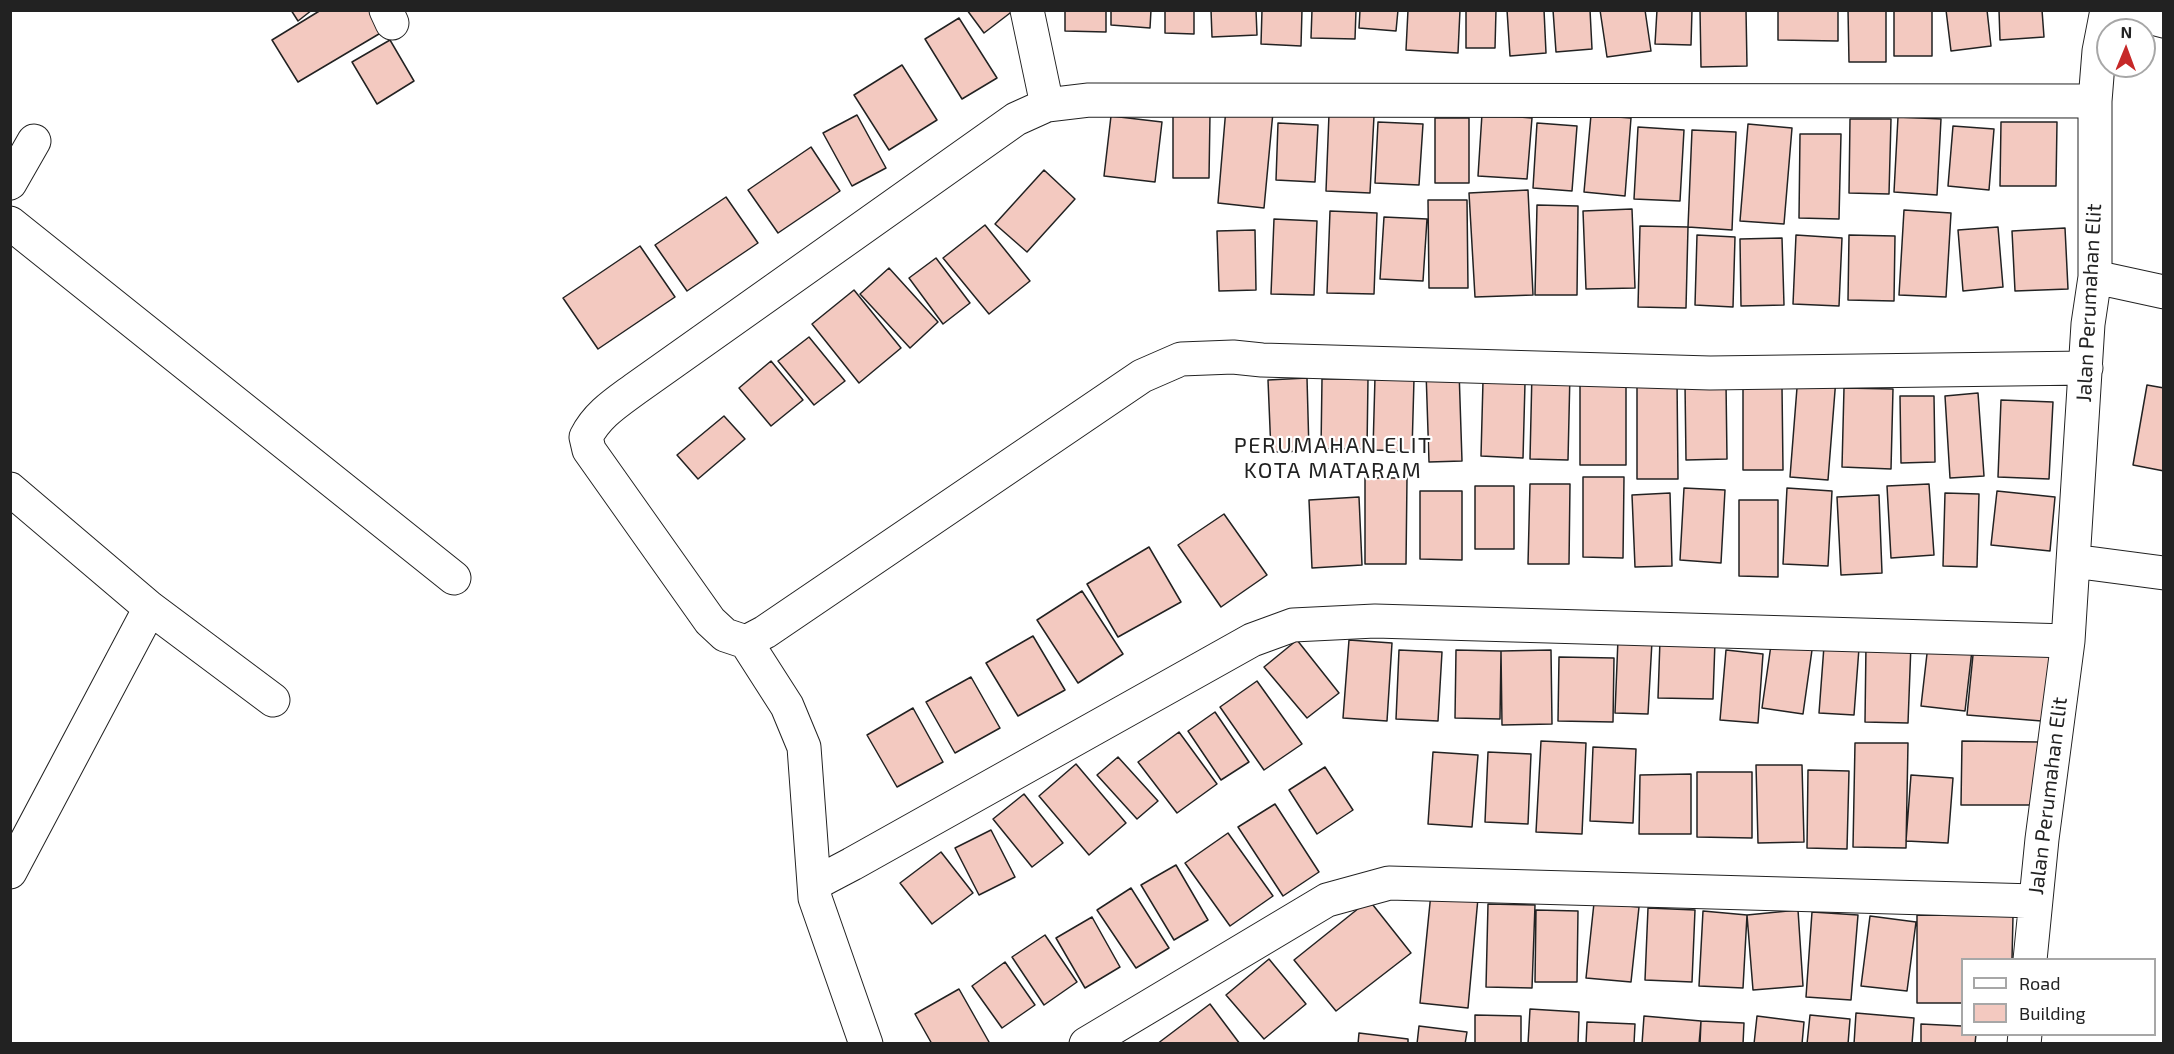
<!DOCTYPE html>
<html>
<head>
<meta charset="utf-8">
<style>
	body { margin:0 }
	#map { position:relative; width:2174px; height:1054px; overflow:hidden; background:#fff; font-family:"Exo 2",sans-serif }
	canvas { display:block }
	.frame { position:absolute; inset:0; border:12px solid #222; pointer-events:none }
	.legend { position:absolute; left:1961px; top:958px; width:195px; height:78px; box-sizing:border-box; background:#fff; border:2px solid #a7a7a7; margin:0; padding:8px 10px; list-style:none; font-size:18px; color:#222 }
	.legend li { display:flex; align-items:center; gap:12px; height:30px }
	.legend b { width:30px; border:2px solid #a7a7a7 }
	.north { position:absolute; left:2096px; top:18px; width:60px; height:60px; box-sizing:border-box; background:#fff; border:2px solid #a7a7a7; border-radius:50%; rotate:1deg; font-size:16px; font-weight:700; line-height:24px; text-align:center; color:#222 }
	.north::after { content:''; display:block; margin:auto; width:21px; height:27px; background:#c62828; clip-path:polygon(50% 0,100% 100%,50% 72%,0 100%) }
</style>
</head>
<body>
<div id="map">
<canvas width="2174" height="1054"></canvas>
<div class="frame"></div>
<ul class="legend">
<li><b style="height:8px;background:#fff"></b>Road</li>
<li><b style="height:16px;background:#f3c9c0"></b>Building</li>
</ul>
<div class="north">N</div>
</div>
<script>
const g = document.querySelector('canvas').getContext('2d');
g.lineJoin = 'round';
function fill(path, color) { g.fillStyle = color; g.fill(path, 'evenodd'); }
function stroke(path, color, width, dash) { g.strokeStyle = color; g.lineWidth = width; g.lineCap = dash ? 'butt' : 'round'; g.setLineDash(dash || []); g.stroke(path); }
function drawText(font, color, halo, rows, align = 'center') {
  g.font = font + ' "Exo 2",sans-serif'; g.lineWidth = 4.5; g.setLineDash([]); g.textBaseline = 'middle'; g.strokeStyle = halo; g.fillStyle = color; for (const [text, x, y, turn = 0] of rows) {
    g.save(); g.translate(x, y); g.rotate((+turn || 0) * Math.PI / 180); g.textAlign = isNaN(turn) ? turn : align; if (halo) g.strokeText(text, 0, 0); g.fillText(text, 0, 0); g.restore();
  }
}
const building = new Path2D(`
	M 291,10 L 312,10 L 298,21 Z
	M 321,10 L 378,10 L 389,28 L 298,82 L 272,40 Z
	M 967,10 L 1014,10 L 984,33 Z
	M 1065,10 L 1106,10 L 1106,32 L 1065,31 Z
	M 1111,10 L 1151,10 L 1150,28 L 1111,25 Z
	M 1165,10 L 1194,10 L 1194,34 L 1165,33 Z
	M 1211,10 L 1256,10 L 1257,35 L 1212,37 Z
	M 1262,10 L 1302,10 L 1301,46 L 1261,44 Z
	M 1312,10 L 1356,10 L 1355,39 L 1311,38 Z
	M 1360,10 L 1398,10 L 1396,31 L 1359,28 Z
	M 1408,10 L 1460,10 L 1458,53 L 1406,50 Z
	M 1466,10 L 1496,10 L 1495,48 L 1466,48 Z
	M 1507,10 L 1544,10 L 1546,53 L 1510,56 Z
	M 1553,10 L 1590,10 L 1592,49 L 1556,52 Z
	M 1600,10 L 1645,10 L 1651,51 L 1607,57 Z
	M 1657,10 L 1692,10 L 1691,45 L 1655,44 Z
	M 1700,10 L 1746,10 L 1747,66 L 1701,67 Z
	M 1778,10 L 1838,10 L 1838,41 L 1778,40 Z
	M 1848,10 L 1886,10 L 1886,62 L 1849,62 Z
	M 1894,10 L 1932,10 L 1932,56 L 1894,56 Z
	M 1946,10 L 1987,10 L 1991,46 L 1951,51 Z
	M 1999,10 L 2042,10 L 2044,37 L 2000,40 Z
	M 959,18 L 997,78 L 962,99 L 925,39 Z
	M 390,40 L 414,81 L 377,104 L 352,62 Z
	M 902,65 L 937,120 L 889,150 L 854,95 Z
	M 1226,108 L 1273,112 L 1264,208 L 1218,203 Z
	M 1329,114 L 1374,116 L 1370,193 L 1326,191 Z
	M 1482,114 L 1532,118 L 1527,179 L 1478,176 Z
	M 857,115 L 886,168 L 852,186 L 823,133 Z
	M 1173,115 L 1210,115 L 1209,178 L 1173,178 Z
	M 1591,115 L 1631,118 L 1625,196 L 1584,192 Z
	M 1111,116 L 1162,122 L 1155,182 L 1104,176 Z
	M 1898,117 L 1941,119 L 1937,195 L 1894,192 Z
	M 1435,118 L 1469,118 L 1469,183 L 1435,183 Z
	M 1850,119 L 1891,119 L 1889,194 L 1849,193 Z
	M 1378,122 L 1423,124 L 1419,185 L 1375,183 Z
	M 2001,122 L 2057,122 L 2056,186 L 2000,186 Z
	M 1278,123 L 1318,125 L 1315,182 L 1276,180 Z
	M 1537,123 L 1577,126 L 1572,191 L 1533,188 Z
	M 1748,124 L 1792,128 L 1784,224 L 1740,221 Z
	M 1953,126 L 1994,129 L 1989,190 L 1948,186 Z
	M 1638,127 L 1684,130 L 1680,201 L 1634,199 Z
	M 1692,130 L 1736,132 L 1732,230 L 1688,227 Z
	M 1800,134 L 1841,134 L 1839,219 L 1799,218 Z
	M 811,147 L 840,191 L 778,233 L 748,190 Z
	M 1044,170 L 1075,199 L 1027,252 L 995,224 Z
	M 1528,190 L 1533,295 L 1475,297 L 1469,193 Z
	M 726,197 L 758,243 L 687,291 L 655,245 Z
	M 1428,200 L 1467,200 L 1468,288 L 1429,288 Z
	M 1537,205 L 1578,206 L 1577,295 L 1535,295 Z
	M 1632,209 L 1635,288 L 1586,289 L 1583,211 Z
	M 1904,210 L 1951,213 L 1946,297 L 1899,295 Z
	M 1330,211 L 1377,213 L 1374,294 L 1327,293 Z
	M 1384,217 L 1427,219 L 1423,281 L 1380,279 Z
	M 1274,219 L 1317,221 L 1314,295 L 1271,294 Z
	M 985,225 L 1030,281 L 989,314 L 943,258 Z
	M 1640,226 L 1688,227 L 1686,308 L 1638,307 Z
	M 1998,227 L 2003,287 L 1963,291 L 1958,230 Z
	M 2065,228 L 2068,289 L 2015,291 L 2012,231 Z
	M 1255,230 L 1256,290 L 1219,291 L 1217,231 Z
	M 1697,235 L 1735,237 L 1733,307 L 1695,305 Z
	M 1796,235 L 1842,238 L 1839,306 L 1793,304 Z
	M 1849,235 L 1895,236 L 1894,301 L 1848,300 Z
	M 1782,238 L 1784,305 L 1741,306 L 1740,239 Z
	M 640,246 L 675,297 L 598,349 L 563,298 Z
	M 936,258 L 970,303 L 943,324 L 909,278 Z
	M 889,268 L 938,322 L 910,348 L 860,294 Z
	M 854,290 L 901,348 L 859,383 L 812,324 Z
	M 809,337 L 845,381 L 814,405 L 778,361 Z
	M 771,361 L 803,400 L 771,426 L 739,388 Z
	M 1459,370 L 1462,461 L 1429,462 L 1426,371 Z
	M 1532,372 L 1570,373 L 1568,460 L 1530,459 Z
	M 1798,375 L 1836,378 L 1828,480 L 1790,477 Z
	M 1375,377 L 1414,379 L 1412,451 L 1373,450 Z
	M 1307,378 L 1309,451 L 1271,452 L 1268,380 Z
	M 1322,379 L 1368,379 L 1367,449 L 1321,449 Z
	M 1677,379 L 1678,479 L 1637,479 L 1637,380 Z
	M 1483,381 L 1525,383 L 1523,458 L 1481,456 Z
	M 1580,382 L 1626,382 L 1626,465 L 1580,465 Z
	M 1726,383 L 1727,459 L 1686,460 L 1685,384 Z
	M 2147,385 L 2164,388 L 2164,471 L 2133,465 Z
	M 1743,387 L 1782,387 L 1783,470 L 1743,470 Z
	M 1844,388 L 1893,389 L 1891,469 L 1842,467 Z
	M 1978,393 L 1984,476 L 1950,478 L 1945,396 Z
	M 1900,396 L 1934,396 L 1935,462 L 1901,463 Z
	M 2001,400 L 2053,402 L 2049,479 L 1998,477 Z
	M 724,416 L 745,439 L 698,479 L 677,455 Z
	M 1583,477 L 1624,477 L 1623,558 L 1583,557 Z
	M 1365,478 L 1407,478 L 1406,564 L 1365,564 Z
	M 1530,484 L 1570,484 L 1569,564 L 1528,564 Z
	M 1929,484 L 1934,555 L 1891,558 L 1887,486 Z
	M 1475,486 L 1514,486 L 1514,549 L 1475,549 Z
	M 1684,488 L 1725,490 L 1721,563 L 1680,560 Z
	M 1787,488 L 1832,491 L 1828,566 L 1783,564 Z
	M 1420,491 L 1462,491 L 1462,560 L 1420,559 Z
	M 1997,491 L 2055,497 L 2050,551 L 1991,545 Z
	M 1670,493 L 1672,566 L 1635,567 L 1632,495 Z
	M 1945,493 L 1979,494 L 1977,567 L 1943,566 Z
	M 1879,495 L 1882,573 L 1841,575 L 1837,497 Z
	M 1359,497 L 1362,565 L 1312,568 L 1309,500 Z
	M 1739,500 L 1778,500 L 1778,577 L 1739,576 Z
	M 1224,514 L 1267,575 L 1221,607 L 1178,545 Z
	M 1149,547 L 1181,602 L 1118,637 L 1087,584 Z
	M 1082,591 L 1123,654 L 1078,683 L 1037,620 Z
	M 1033,636 L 1065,690 L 1018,716 L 986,663 Z
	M 1618,639 L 1652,641 L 1648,714 L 1615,713 Z
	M 1297,640 L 1339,693 L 1307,718 L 1264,667 Z
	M 1349,640 L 1392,643 L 1387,721 L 1343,718 Z
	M 1660,640 L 1715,641 L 1713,699 L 1658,698 Z
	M 1866,644 L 1911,644 L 1908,723 L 1865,722 Z
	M 1771,645 L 1812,650 L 1803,714 L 1762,708 Z
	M 1928,645 L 1972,650 L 1965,711 L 1921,706 Z
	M 1974,645 L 2060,652 L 2054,722 L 1967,715 Z
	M 1824,646 L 1859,648 L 1854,715 L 1819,713 Z
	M 1399,650 L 1442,652 L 1438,721 L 1396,719 Z
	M 1456,650 L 1501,651 L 1500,719 L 1455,718 Z
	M 1551,650 L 1552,724 L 1502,725 L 1501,651 Z
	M 1726,650 L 1763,654 L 1758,723 L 1720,720 Z
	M 1559,657 L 1614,658 L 1613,722 L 1558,721 Z
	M 971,677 L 1000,728 L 955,753 L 926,702 Z
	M 1257,681 L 1302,744 L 1264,770 L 1220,707 Z
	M 913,708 L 943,762 L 897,787 L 867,735 Z
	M 1215,712 L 1249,762 L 1221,780 L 1188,731 Z
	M 1179,732 L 1217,784 L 1177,813 L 1138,762 Z
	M 1541,741 L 1586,743 L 1582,834 L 1536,832 Z
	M 1962,741 L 2040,742 L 2039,805 L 1961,805 Z
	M 1855,743 L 1908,743 L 1906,848 L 1853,847 Z
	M 1593,747 L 1636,749 L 1633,823 L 1590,821 Z
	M 1433,752 L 1478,755 L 1472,827 L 1428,824 Z
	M 1488,752 L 1531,754 L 1528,824 L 1485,822 Z
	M 1118,757 L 1158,801 L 1137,819 L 1097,775 Z
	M 1076,764 L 1126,823 L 1089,855 L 1039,796 Z
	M 1756,765 L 1802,765 L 1804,842 L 1758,843 Z
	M 1325,767 L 1353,810 L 1317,834 L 1289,790 Z
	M 1808,770 L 1849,771 L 1847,849 L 1807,848 Z
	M 1697,772 L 1752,772 L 1752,838 L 1697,837 Z
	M 1691,774 L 1691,834 L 1639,834 L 1640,775 Z
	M 1911,775 L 1953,778 L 1948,843 L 1906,841 Z
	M 1024,794 L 1063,843 L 1032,867 L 993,819 Z
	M 1275,804 L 1319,872 L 1283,896 L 1238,827 Z
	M 991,830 L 1015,877 L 979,895 L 955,848 Z
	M 1228,833 L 1273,896 L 1230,926 L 1185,863 Z
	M 941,852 L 973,893 L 932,924 L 900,883 Z
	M 1176,865 L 1208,920 L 1174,940 L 1141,885 Z
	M 1131,888 L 1169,948 L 1136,968 L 1097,910 Z
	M 1431,893 L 1478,898 L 1468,1008 L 1420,1003 Z
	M 1369,900 L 1411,953 L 1336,1011 L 1294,960 Z
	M 1594,903 L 1639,907 L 1631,982 L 1586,978 Z
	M 1488,904 L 1535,905 L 1532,988 L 1486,987 Z
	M 1648,908 L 1695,910 L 1692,982 L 1645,980 Z
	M 1536,910 L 1578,911 L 1577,982 L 1535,982 Z
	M 1798,910 L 1803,986 L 1753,990 L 1747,915 Z
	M 1703,911 L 1747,915 L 1743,988 L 1699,986 Z
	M 1812,912 L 1858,915 L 1851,1000 L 1806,997 Z
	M 1917,915 L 2013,916 L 2012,960 L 1962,960 L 1962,1003 L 1917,1003 Z
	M 1870,916 L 1916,922 L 1907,991 L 1861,986 Z
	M 1092,917 L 1120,967 L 1085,988 L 1056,938 Z
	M 1045,935 L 1077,982 L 1044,1005 L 1012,957 Z
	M 1269,959 L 1306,1004 L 1264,1039 L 1226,995 Z
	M 1005,962 L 1035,1005 L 1002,1028 L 972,986 Z
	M 959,989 L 989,1042 L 987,1044 L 932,1044 L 915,1014 Z
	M 1210,1004 L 1240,1044 L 1157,1044 Z
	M 1530,1009 L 1579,1012 L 1578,1044 L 1528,1044 Z
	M 1856,1013 L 1914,1018 L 1912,1044 L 1854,1044 Z
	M 1475,1015 L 1521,1016 L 1521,1044 L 1475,1044 Z
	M 1810,1015 L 1850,1019 L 1848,1044 L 1807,1044 Z
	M 1644,1016 L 1701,1021 L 1699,1044 L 1642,1044 Z
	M 1757,1016 L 1804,1022 L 1802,1044 L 1754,1044 Z
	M 1701,1021 L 1744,1023 L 1743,1044 L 1700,1044 Z
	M 1587,1022 L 1635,1024 L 1634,1044 L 1586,1044 Z
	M 1921,1024 L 1962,1026 L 1962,1034 L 1976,1034 L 1975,1044 L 1921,1044 Z
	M 1419,1026 L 1467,1032 L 1465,1044 L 1417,1044 Z
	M 1359,1033 L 1408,1039 L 1408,1044 L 1358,1044 Z`);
fill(building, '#f3c9c0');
stroke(building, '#222', 1.5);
const minor = new Path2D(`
	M 386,10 L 392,23
	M 1027,10 L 1047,105
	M 2122,10 L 2164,21
	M 10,183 L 34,141
	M 10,223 L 454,578
	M 2095,277 L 2164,292
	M 2086,368 L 1710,373 L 1262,360 L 1233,357 L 1181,359 L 1142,376 L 765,632 L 746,642 L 725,635 L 710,621 L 589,450 L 586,437 C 597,415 616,403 635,389 L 1016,119 L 1047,105 L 1089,100 L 2095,101
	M 10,489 L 150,608 L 273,700
	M 2073,561 L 2164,573
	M 746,642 L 787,706 L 804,747 L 814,884
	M 10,872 L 150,608
	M 2030,960 L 2042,839 L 2068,641 L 2088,324 L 2095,277 L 2095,101 L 2099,51 L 2107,10
	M 866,1044 L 815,898 L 814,884 L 852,864 L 1252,640 L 1293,625 L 1375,621 L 2068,641
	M 1086,1044 L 1327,900 L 1389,883 L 2035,901
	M 2024,1044 L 2025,1034`);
stroke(minor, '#222', 35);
stroke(minor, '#fff', 33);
drawText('21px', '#222', '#fff', [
	["Jalan Perumahan Elit",2089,303,-87],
	["Jalan Perumahan Elit",2048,796,-83]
]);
g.letterSpacing = '1.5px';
drawText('22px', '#222', '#fff', [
	["PERUMAHAN ELIT",1333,446],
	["KOTA MATARAM",1333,471]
]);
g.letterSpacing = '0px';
</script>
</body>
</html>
